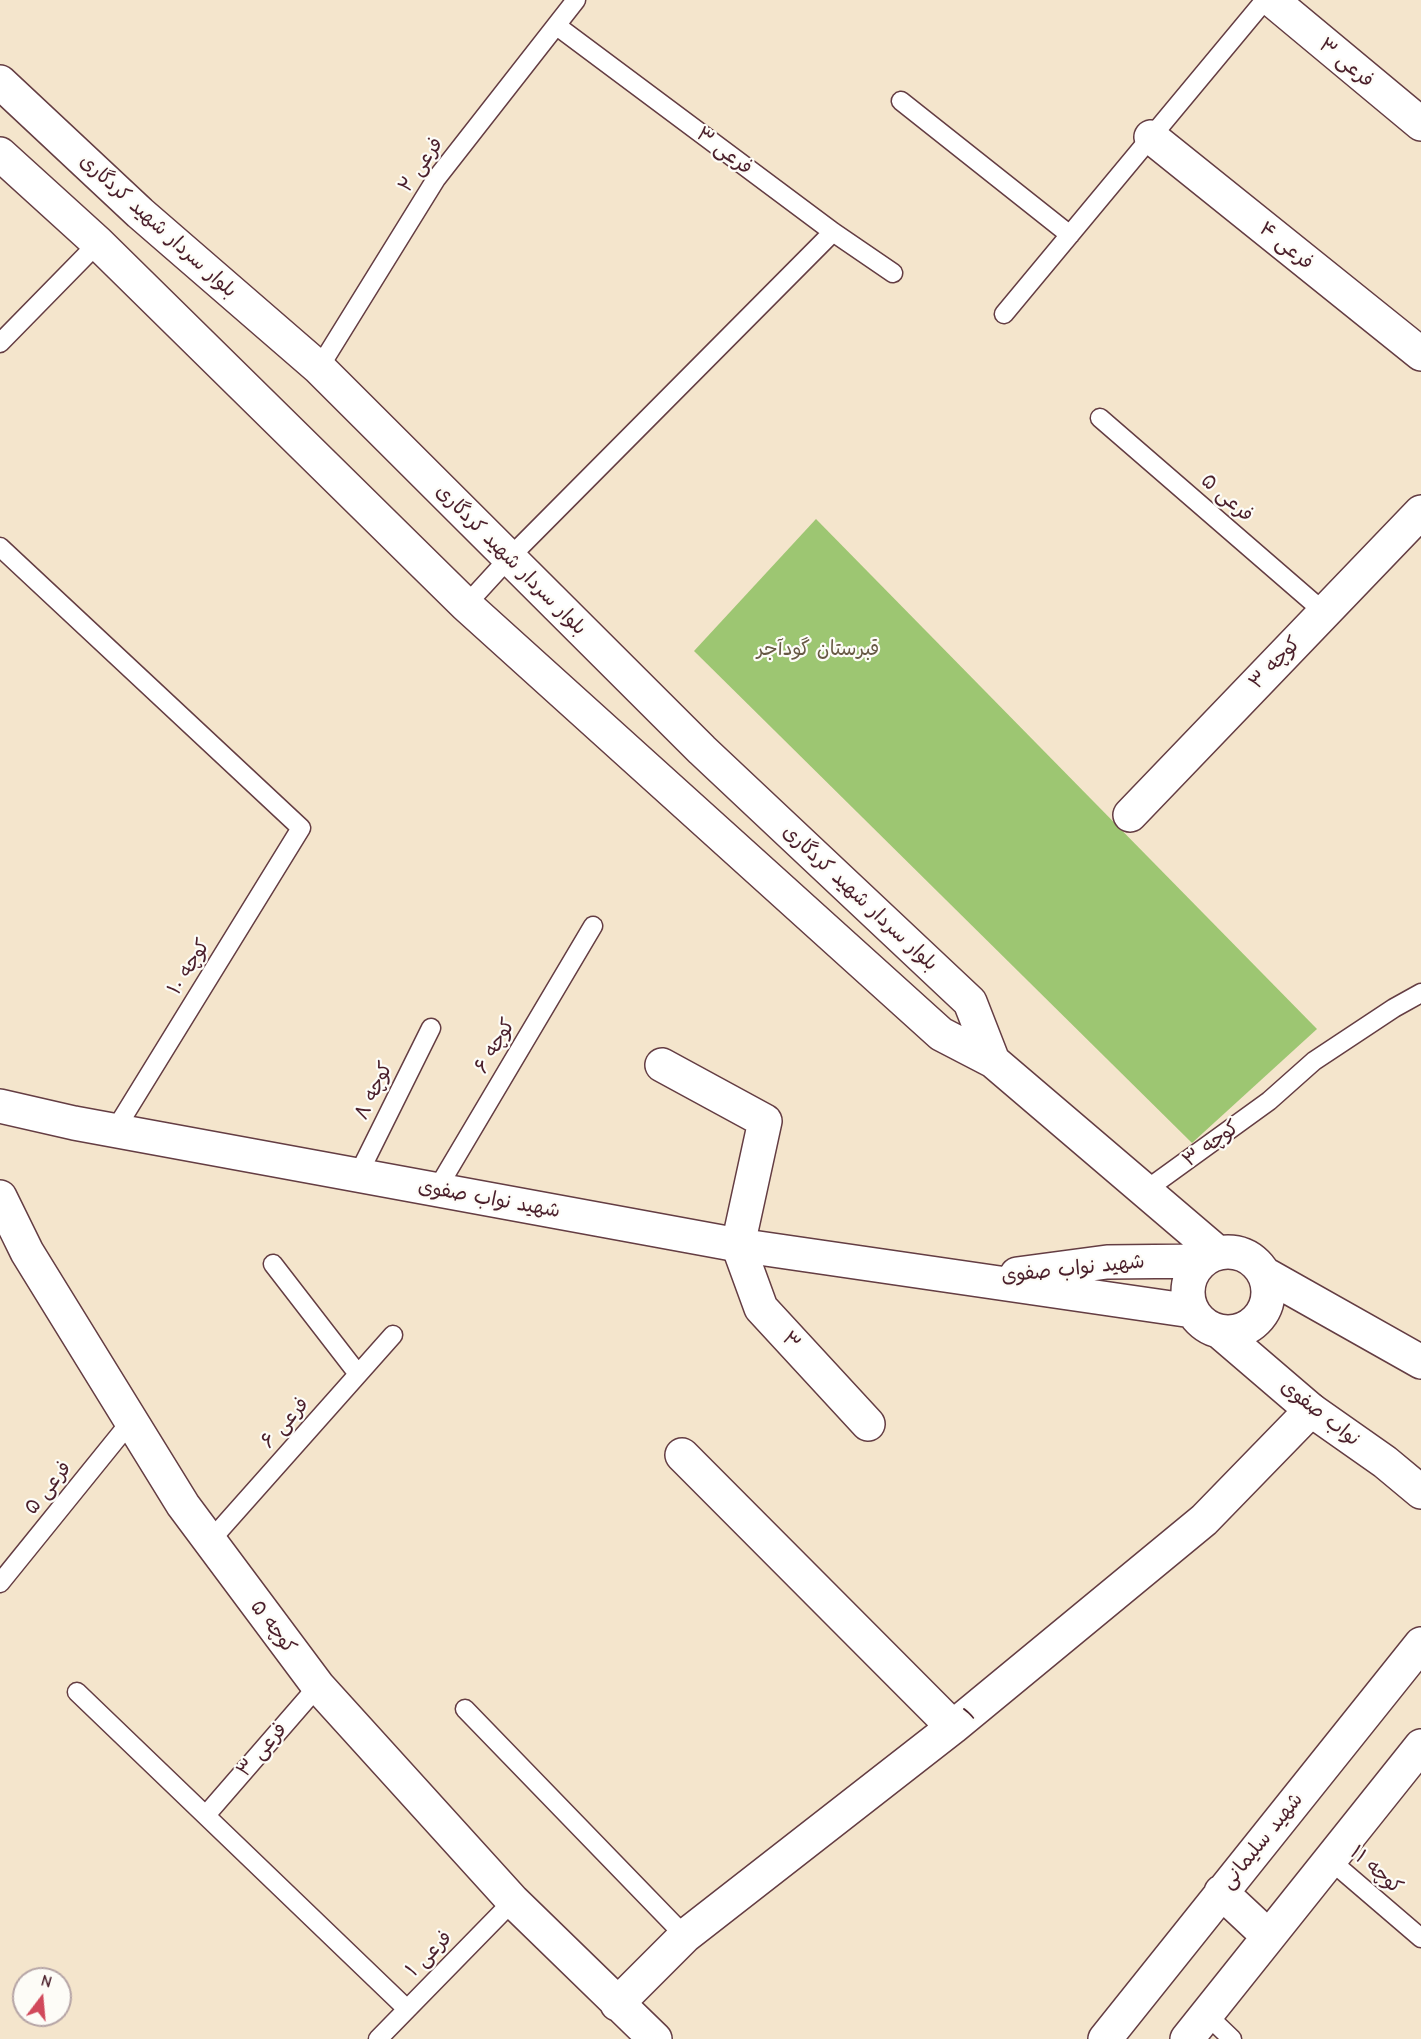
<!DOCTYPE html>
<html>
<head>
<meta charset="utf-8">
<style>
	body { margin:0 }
	#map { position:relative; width:1421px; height:2039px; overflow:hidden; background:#f4e5cc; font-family:"Comic Neue",sans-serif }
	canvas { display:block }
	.north { position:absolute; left:12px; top:1967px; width:60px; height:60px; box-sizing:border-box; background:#fdfcf7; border:2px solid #b5a4a5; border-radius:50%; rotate:16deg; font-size:16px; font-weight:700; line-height:24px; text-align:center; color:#4a1f2b }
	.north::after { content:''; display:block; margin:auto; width:21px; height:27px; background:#d1495b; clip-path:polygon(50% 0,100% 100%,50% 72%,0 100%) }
</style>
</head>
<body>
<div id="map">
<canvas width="1421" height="2039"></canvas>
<div class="north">N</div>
</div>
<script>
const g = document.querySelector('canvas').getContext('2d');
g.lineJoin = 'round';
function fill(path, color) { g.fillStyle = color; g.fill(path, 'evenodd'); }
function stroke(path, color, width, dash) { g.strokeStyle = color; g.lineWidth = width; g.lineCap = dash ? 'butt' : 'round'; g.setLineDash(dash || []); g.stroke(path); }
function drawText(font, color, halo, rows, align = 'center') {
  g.font = font + ' "Comic Neue","Playpen Sans Arabic",sans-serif'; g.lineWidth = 4.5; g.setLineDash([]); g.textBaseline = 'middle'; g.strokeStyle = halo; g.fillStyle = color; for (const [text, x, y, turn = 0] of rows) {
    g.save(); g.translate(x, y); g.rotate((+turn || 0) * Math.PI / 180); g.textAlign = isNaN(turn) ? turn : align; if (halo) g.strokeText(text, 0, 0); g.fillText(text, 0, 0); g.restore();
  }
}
fill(new Path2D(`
	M 816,519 L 1317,1029 L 1192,1143 L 694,651 Z`), '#9dc672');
const lane = new Path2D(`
	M 557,26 L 833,232 L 893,273
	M 901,101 L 1070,235
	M 1004,314 L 1265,0
	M 0,343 L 98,243
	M 319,368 L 436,179 L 576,0
	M 1100,418 L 1324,612
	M 0,547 L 301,828 L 115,1130
	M 466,605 L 509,558 L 833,232
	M 358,1175 L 431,1028
	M 437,1189 L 593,926
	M 1146,1190 L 1269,1101 L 1314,1061 L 1394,1008 L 1421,993
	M 273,1264 L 358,1374
	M 210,1541 L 393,1335
	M 0,1583 L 131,1421
	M 77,1692 L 407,2009
	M 465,1709 L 685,1936
	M 206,1815 L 318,1686
	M 1330,1860 L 1421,1938
	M 1206,2014 L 1232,2039
	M 378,2039 L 513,1901`);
const street = new Path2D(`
	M 1272,0 L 1421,124
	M 1151,137 L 1421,354
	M 1130,815 L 1421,512
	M 662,1065 L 765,1121 L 738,1245 L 761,1308 L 868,1424
	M 0,1197 L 27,1252 L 183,1505 L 318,1686 L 513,1901 L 655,2039
	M 682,1455 L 953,1727
	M 617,2004 L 685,1936 L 953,1727 L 1204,1520 L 1311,1410`);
const secondary = new Path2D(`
	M 0,82 L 140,213 L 319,368 L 702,750 L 970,1002 L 993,1061
	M 0,154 L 98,243 L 466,605 L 941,1034 L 993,1061 L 1218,1253
	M 0,1106 L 74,1123 L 738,1245 L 1192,1311
	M1188 1292a40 40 0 1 1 80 0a40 40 0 1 1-80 0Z
	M 1017,1274 L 1107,1262 L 1203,1261
	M 1265,1274 L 1421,1362
	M 1220,1332 L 1311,1410 L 1385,1462 L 1421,1492
	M 1221,1892 L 1268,1936
	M 1105,2039 L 1421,1644
	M 1187,2039 L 1421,1746`);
stroke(lane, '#643d43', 21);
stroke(street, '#643d43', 36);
stroke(secondary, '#643d43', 36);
stroke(lane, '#fff', 18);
stroke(street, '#fff', 33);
stroke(secondary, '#fff', 33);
drawText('20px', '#4a1f2b', '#fdfcf7', [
	["فرعی ۳",1346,63,40],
	["فرعی ۳",724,151,37],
	["فرعی ۲",421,165,-55],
	["بلوار سردار شهید کردگاری",158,226,42],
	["فرعی ۴",1286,246,39],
	["فرعی ۵",1227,498,41],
	["بلوار سردار شهید کردگاری",511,560,45],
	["کوچه ۳",1275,663,-46],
	["بلوار سردار شهید کردگاری",860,898,43],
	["کوچه ۱۰",189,967,-58],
	["کوچه ۶",495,1046,-59],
	["کوچه ۸",374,1091,-64],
	["کوچه ۳",1211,1144,-36],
	["شهید نواب صفوی",489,1199,10],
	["شهید نواب صفوی",1073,1269,-6],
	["۳",791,1341,47],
	["نواب صفوی",1320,1413,38],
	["فرعی ۶",285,1423,-48],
	["فرعی ۵",48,1488,-51],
	["کوچه ۵",273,1627,53],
	["۱",970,1714,-40],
	["فرعی ۳",262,1750,-49],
	["شهید سلیمانی",1262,1841,-51],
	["کوچه ۱۱",1376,1870,41],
	["فرعی ۱",429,1954,-45]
]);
drawText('20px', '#675944', '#fdfcf7', [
	["قبرستان گودآجر",818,649]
]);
</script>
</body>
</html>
